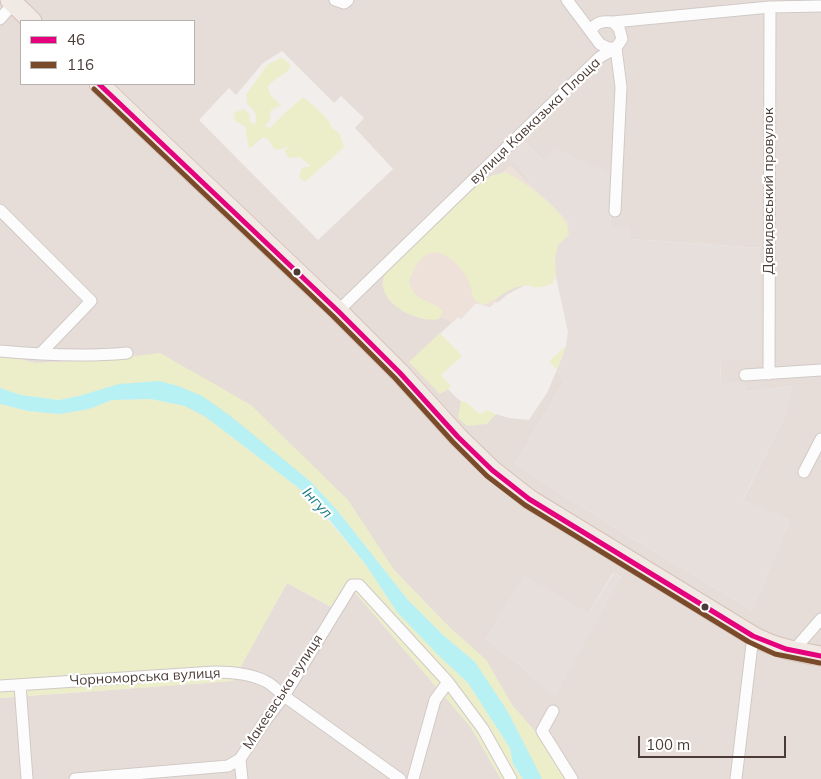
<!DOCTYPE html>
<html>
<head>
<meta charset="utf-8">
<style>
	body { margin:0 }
	#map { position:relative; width:821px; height:779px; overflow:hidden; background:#f2eeeb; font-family:Mulish,sans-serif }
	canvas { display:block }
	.legend { position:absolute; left:20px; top:20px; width:175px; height:65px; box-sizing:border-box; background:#fff; border:1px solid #b7b1af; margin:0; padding:6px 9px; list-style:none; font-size:15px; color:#4a3b36 }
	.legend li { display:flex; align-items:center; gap:10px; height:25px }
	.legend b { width:25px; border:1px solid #b7b1af }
	.scale { position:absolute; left:638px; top:736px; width:148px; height:22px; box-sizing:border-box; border:2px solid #4a3b36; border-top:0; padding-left:6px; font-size:15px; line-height:18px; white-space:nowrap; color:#4a3b36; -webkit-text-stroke:4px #fff; paint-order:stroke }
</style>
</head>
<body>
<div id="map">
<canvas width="821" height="779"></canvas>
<ul class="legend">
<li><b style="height:6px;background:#e5007d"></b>46</li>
<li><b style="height:6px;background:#7a4b2a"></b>116</li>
</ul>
<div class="scale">100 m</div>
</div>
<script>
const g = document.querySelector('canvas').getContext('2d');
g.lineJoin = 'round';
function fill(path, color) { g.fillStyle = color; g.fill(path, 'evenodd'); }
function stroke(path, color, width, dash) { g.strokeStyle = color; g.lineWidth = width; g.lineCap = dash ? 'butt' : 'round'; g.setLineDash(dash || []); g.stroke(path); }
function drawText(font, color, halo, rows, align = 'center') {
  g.font = font + ' Mulish,sans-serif'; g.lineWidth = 4.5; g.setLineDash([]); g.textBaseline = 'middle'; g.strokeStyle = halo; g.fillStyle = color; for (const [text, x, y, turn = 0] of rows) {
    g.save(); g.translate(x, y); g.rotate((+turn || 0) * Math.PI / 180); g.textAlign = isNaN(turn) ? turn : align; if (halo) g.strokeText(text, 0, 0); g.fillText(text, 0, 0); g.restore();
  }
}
fill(new Path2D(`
	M 0,0 L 821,0 L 821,779 L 569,779 L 552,751 L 512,705 L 486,660 L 449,627 L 394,570 L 347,499 L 101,360 L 34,363 L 0,353 ZM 21,21 L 194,21 L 194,84 L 21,84 ZM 282,51 L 334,103 L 341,96 L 364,118 L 355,128 L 393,169 L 318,240 L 199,120 L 229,88 L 236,95 L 263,63 ZM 525,142 L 543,160 L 612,179 L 610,227 L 630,239 L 760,248 L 720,360 L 721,383 L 746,392 L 792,386 L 784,418 L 743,500 L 790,520 L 752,610 L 620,531 L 515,464 L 564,382 L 557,370 L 547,393 L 529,420 L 509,418 L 496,414 L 487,423 L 457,398 L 415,357 L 458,317 L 461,319 L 476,303 L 490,307 L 496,301 L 497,303 L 508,294 L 523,286 L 552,261 L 551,254 L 569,223 L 528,183 L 530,180 L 510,157 ZM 613,573 L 621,577 L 535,681 L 530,673 L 486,639 L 524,576 L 588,614 Z
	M 346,582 L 470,726 L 501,779 L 0,779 L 0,698 L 232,681 L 287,583 L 331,607 Z`), '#e7ddd8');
fill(new Path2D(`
	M 525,142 L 543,160 L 553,148 L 612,173 L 610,227 L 630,228 L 630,239 L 760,248 L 761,360 L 720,361 L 721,383 L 745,382 L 746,392 L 792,386 L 784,418 L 743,499 L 790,520 L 752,610 L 620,531 L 515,464 L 564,382 L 557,370 L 566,346 L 568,332 L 551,254 L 569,223 L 528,183 L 530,180 L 509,157 Z
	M 614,573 L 621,578 L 555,697 L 535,681 L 530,673 L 486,639 L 524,575 L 588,614 Z`), '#e6dfdc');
fill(new Path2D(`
	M 510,165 L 569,223 L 490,307 L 476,303 L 461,319 L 458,317 L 453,322 L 414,309 L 386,283 Z`), '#eee1da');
fill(new Path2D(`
	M 282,58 L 291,65 C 286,77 275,76 268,87 L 270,95 L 281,105 L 271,110 L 270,120 L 265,126 L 270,128 L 287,111 L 303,97 L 326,117 L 332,128 L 339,133 L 344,147 L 305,182 L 299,177 L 302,168 L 311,166 L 300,157 L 289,158 L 284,151 L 290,146 L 278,150 L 273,148 L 268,139 L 263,137 L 249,149 L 245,126 L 235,121 L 234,113 L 243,109 L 249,114 L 250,122 L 255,125 C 258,115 255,110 247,104 L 246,95 L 268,64 Z
	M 506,172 C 524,182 557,205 566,223 C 568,226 568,231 569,235 L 558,245 L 555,259 L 556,275 L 552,284 C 548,285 544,287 540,287 C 530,288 530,283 517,287 C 504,291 495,301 482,305 L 474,299 C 472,293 471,286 468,280 C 465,272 457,264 451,259 C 429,242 416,261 409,281 C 410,285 412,290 414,293 C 422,302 433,301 443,311 L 439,319 C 418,324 372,301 385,274 C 387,270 392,266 395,262 L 476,187 L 490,176 Z
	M 440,333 L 462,356 L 441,375 L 451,386 L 448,389 L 440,394 L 409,362 Z
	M 566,346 L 557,370 L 549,361 Z
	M 0,353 L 34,363 L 101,360 L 160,353 L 251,405 L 347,499 L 394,570 L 449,627 L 486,660 L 512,705 L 552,751 L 569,779 L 542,779 L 475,662 L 443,635 L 408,600 L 337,510 L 310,481 L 229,415 L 202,396 L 178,386 L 79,396 L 59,400 L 21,395 L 0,388 Z
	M 151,399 L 185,406 L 206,417 L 305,493 L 366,565 L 397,612 L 437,654 L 468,683 L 510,748 L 513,764 L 523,779 L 501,779 L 470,726 L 346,582 L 332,607 L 287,583 L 233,681 L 0,698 L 0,404 L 28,411 L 59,414 L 89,409 L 112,400 Z
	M 461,401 L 466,402 L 480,414 L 486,410 L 496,414 L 487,424 L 467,426 L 458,418 Z`), '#ecedc9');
fill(new Path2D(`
	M 159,381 L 178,386 L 202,396 L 229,415 L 310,481 L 337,510 L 408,600 L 443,635 L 475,662 L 508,712 L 542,779 L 523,779 L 513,764 L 510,748 L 468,683 L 437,654 L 397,612 L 366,565 L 332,523 L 305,493 L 206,417 L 185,406 L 151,399 L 112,400 L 89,409 L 59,414 L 28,411 L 0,404 L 0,388 L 21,395 L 59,400 L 79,396 L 119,384 Z`), '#b8f1f3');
const minor = new Path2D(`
	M 335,0 L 344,3 L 348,0
	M 567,0 L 600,44 L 608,48 L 616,48 L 622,39 L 619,28 L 613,22
	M 0,19 L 13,4
	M 591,31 C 596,21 604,21 613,22 L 770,7 L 821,6
	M 0,210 L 91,301 L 40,354
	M 338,311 L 600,57 L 616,48 L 621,87 L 615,211
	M 0,351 C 42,355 85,357 127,353
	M 769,374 L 770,7
	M 745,375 L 821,370
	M 804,472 L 821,439
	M 793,651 L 821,619
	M 20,685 L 27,779
	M 0,686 L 214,672 C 231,672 249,673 265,681 C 272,684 278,691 284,696 L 400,779
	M 553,711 L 542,731 L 572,779
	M 240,759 L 242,779
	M 75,779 L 228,766 L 240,759 L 265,721 L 284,696 L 352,585 L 359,585 L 448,682 L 483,729 L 511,779
	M 413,779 L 435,700 L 448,682
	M 736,779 L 753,636`);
const primary = new Path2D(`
	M 10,0 L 32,21
	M 99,84 L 338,311 L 400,373 L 458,437 L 492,470 L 529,499 L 753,636 C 775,648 796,652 821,656`);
stroke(minor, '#cfcac7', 13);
stroke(primary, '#d6c2b7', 21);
stroke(minor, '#fdfcfc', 11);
stroke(primary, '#f1e9e4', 19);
stroke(new Path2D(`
	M 99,84 L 338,311 L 400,373 L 458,437 L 492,470 L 529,499 L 753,636 L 786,649 L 821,656`), '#e5007d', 5);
stroke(new Path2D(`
	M 94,89 L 333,316 L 395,378 L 453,442 L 487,476 L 525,505 L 749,642 L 775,654 L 820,663`), '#7a4b2a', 5);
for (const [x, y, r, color] of [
	[297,272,4.5,"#4a3b36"],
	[705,607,4.5,"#4a3b36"]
]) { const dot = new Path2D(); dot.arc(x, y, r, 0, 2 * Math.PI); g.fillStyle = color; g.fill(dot); stroke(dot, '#fff', 2); }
drawText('14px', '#4a3b36', '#fff', [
	["вулиця Кавказька Площа",535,121,-44],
	["Давидовський провулок",769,191,-90],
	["Чорноморська вулиця",145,677,-3],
	["Макеєвська вулиця",283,692,-57]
]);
drawText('italic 15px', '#1d7c83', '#fff', [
	["Інгул",317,503,47]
]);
</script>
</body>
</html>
